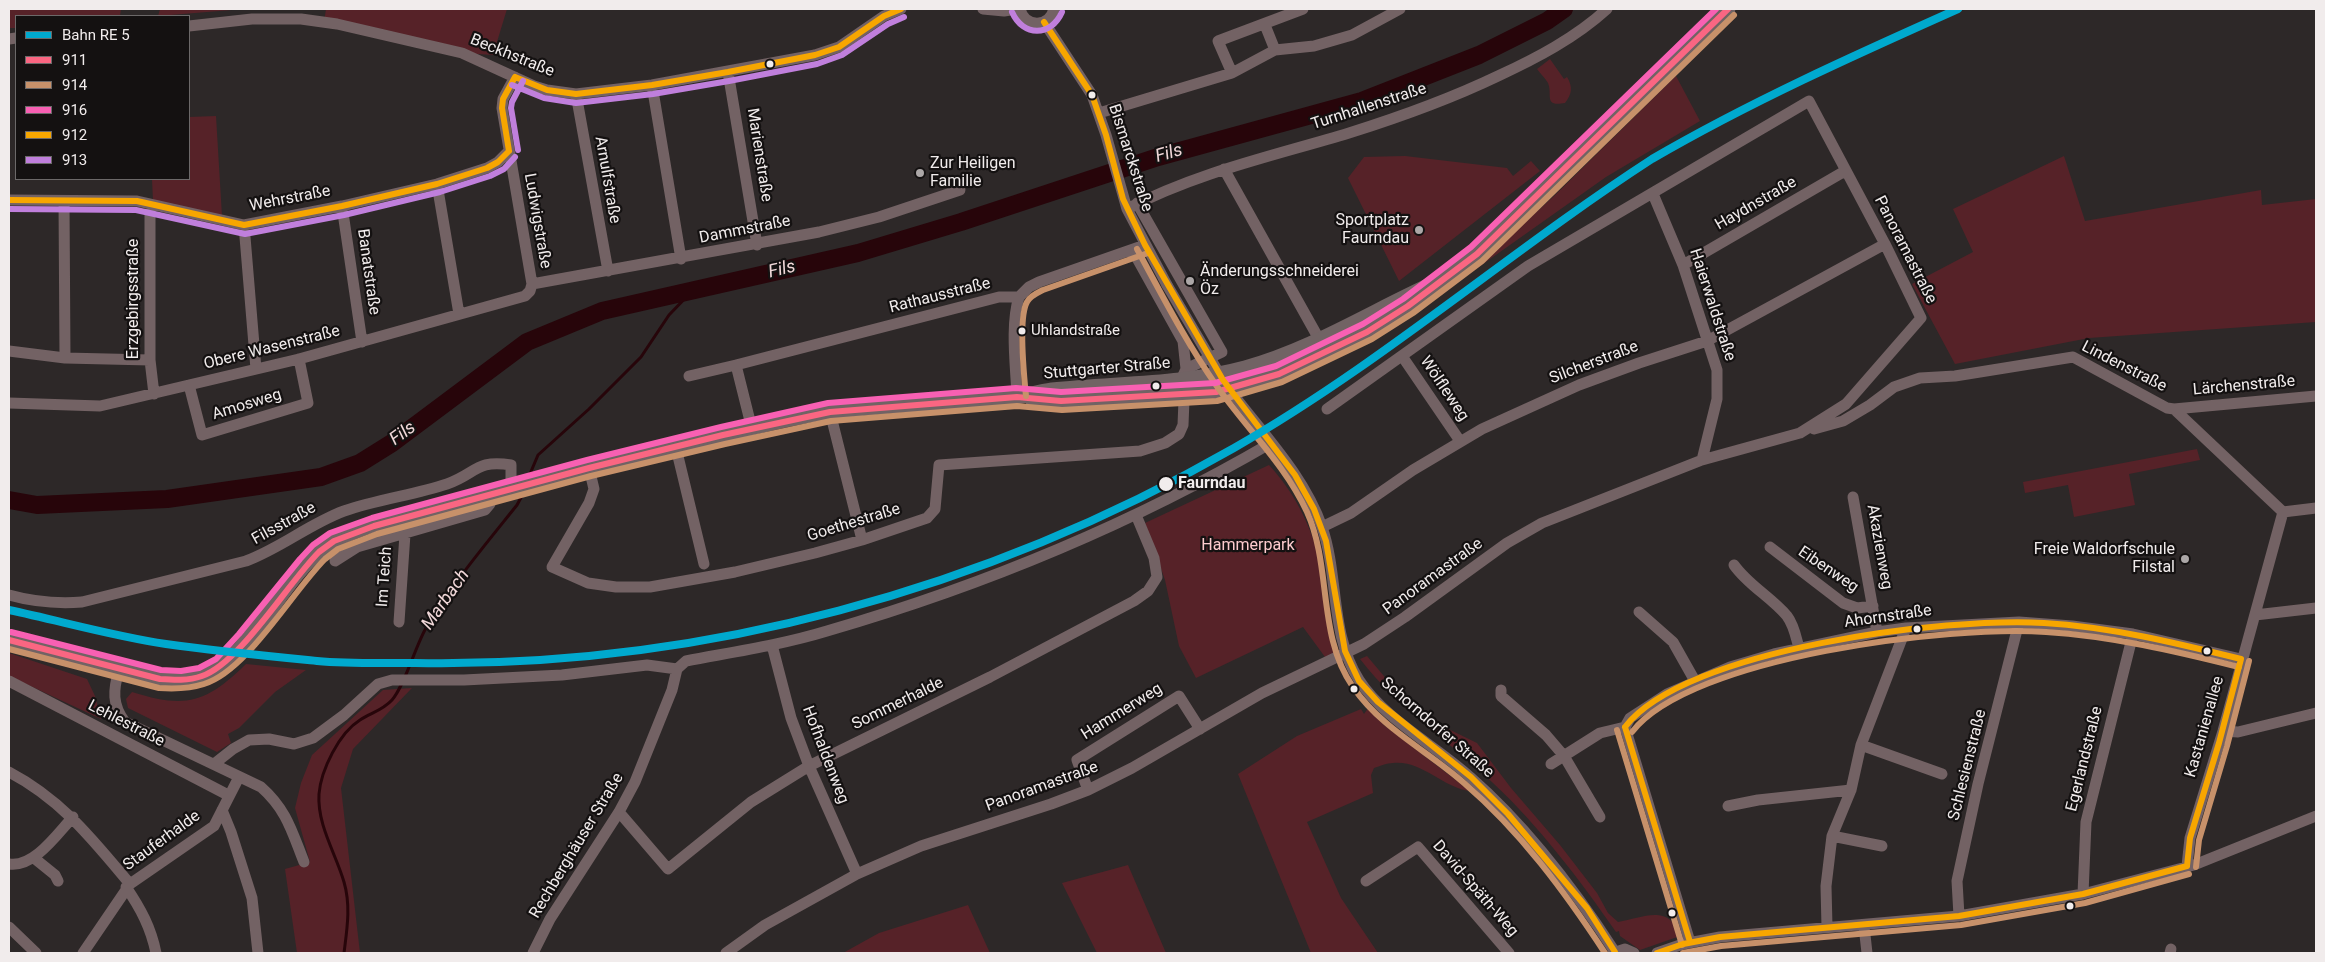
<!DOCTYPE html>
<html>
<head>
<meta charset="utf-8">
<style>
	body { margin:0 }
	#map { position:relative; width:2325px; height:962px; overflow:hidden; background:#2d2828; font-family:Roboto,sans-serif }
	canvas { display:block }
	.frame { position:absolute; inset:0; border:10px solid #f1ecec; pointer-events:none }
	.legend { position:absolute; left:15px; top:15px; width:175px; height:165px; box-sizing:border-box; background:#141111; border:1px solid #6c6969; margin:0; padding:6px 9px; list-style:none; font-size:15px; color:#f1ecec }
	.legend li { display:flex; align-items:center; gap:10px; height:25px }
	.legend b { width:25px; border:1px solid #6c6969 }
</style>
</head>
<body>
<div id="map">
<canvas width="2325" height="962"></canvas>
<div class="frame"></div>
<ul class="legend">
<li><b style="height:6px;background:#00a9ce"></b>Bahn RE 5</li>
<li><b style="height:6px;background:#fa6682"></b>911</li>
<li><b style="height:6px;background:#c7916a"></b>914</li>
<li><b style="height:6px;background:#f860b3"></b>916</li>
<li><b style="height:6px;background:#f7a600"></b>912</li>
<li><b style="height:6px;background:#c07fdc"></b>913</li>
</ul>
</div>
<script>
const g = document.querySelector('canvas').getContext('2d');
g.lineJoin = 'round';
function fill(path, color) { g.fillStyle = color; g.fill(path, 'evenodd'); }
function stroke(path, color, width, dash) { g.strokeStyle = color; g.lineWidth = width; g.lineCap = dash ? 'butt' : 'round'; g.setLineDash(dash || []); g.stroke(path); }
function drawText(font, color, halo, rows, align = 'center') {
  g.font = font + ' Roboto,sans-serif'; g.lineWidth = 4.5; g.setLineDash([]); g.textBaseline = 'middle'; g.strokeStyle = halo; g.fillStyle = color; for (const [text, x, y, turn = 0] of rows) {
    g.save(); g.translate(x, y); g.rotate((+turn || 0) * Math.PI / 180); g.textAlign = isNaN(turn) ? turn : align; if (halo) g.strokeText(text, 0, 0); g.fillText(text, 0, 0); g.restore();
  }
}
fill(new Path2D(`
	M 9,9 L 121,9 L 120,16 L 16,16 L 16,28 L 9,28 Z
	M 160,9 L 244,9 L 158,16 Z
	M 326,9 L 507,9 L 493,55 L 462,53 L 324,22 Z
	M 1550,59 L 1564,79 L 1567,77 C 1573,87 1572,94 1565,103 C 1543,107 1553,95 1548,83 C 1545,78 1540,73 1537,69 Z
	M 1676,76 L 1700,121 L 1606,177 L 1469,274 L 1555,195 Z
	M 216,116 L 222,216 L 153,201 L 152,179 L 189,179 L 189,117 Z
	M 1405,156 L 1507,168 L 1513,176 L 1531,161 L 1540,171 L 1399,281 L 1348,178 L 1364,157 Z
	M 2064,156 L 2085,221 L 2261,190 L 2262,205 L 2316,199 L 2316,322 L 2089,338 L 1955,364 L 1912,284 L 1973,252 L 1953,209 Z
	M 2197,449 L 2200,460 L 2129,474 L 2135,505 L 2074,517 L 2068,485 L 2025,493 L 2023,482 Z
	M 1269,465 C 1321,522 1324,580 1337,653 L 1325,657 L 1303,627 L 1196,678 L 1179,646 L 1165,580 L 1145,523 Z
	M 9,653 L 87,679 L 95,696 L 101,719 L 9,676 Z
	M 1367,656 L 1394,688 L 1428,719 L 1477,743 L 1511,788 L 1560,845 L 1597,893 L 1608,913 L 1618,922 C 1643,918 1669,903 1680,936 L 1640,950 L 1620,936 L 1619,931 L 1616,932 C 1580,880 1539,826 1493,783 C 1448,740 1398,708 1360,659 Z
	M 246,664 L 306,670 L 275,692 L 239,728 L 228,734 L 231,743 L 217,752 L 128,708 L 126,699 L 132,692 C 186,709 206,703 246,664 Z
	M 412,688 L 353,749 L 341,788 L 360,953 L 297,953 L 285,869 L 310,862 L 295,808 L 301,783 L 312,755 L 383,690 Z
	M 1369,707 L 1384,725 L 1470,791 C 1443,788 1422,760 1393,763 C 1387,763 1380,766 1374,768 L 1371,775 L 1373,793 L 1307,822 L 1341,898 L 1378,953 L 1311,953 L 1238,774 L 1297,736 L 1361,709 L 1364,714 Z
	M 1128,865 L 1166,953 L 1097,953 L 1062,883 Z
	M 968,905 L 990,953 L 843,953 L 879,933 Z`), '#562228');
stroke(new Path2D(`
	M 527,481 L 538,455 L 589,409 L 641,357 L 669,315 L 695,288
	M 344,953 C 347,929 351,906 344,882 C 336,854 317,825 319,794 C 321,770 339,733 360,720 C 371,713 383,710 392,700 C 405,685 415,647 426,628 C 452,584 485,545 517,505 L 524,492`), '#27050a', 3);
stroke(new Path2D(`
	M 9,500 L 37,505 L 167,499 L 321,477 L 360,463 L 392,443 L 527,342 L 602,311 L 858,253 L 961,222 L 1158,157 L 1362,101 L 1479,55 L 1547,21 L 1564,9`), '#27050a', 18);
stroke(new Path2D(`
	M 983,9 L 1004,11 L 1017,9
	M 1020,9 C 1025,28 1049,28 1054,9
	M 1044,22 L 1092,95 L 1106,135 L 1127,209 L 1167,285
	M 1265,25 L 1275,50
	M 189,26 L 252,19 L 301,19 L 337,24 L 462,53 L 534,86 L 547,90 L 576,94 L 652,85 L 815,55 L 839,47 L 884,16 L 901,9
	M 9,39 L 16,38
	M 728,72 L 757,245
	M 1232,73 L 1218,41 L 1303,9
	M 652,85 L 681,259
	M 576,94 L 608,271
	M 1099,113 L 1232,73 L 1275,50 L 1314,46 L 1352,35 L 1400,9
	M 1224,169 L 1319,339
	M 437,184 L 459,314
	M 1653,194 L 1683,265 L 1717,370 L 1717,399 L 1702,460
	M 9,200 L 137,201 L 244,225 L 342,206 L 437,184 L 487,168 L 498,162 L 509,151
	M 64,201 L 65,358
	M 1137,203 L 1222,352 L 1186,369
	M 150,204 L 150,360 L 154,394
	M 342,206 L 362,342
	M 1127,209 C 1198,172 1273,156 1349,133 C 1400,117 1450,99 1498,76 C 1537,58 1575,38 1607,9
	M 244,225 L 256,369
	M 1683,265 L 1845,171
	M 532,284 L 819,232 L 879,217 L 960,190
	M 9,351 L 65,358 L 150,360
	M 1402,356 L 1460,441
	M 736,365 L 999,297 L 1019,297 L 1029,287 L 1039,282 L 1145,245
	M 689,376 L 736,365 L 752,429
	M 189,385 L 202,435 L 308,403 L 299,359
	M 1017,397 C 1016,367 1010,326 1019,297
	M 1236,398 C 1267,438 1305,478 1322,527 C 1339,576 1330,635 1359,680 C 1384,719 1436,746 1470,777 C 1524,824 1576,892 1615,952
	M 9,403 L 100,406 L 299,359 L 525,296 L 530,291 L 532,284 L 502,108 L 503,99 L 515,77
	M 2174,409 L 2316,396
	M 830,412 L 862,540
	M 1814,429 L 1843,421 L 1870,405 L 1894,387 L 1920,378 L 1955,376 L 2073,357 L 2167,408 L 2174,409 L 2283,512 L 2316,508
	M 676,448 L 704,564
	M 589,468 L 594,489 L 589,503 L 552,567 L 588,583 L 616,587 L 650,587 L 735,572 L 815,553 L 862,540 L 927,518 L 935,509 L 939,465 L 1140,451 L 1165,443 L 1179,434 L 1183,425 L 1184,400 L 1181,380 L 1186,369 L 1183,341 L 1133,251
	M 1853,497 L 1877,632
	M 1322,527 L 1351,513 L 1413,470 L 1482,429 L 1579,385 L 1639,363 L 1707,341 L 1885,244
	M 1770,547 L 1843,603 L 1857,608 L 1873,606
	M 335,561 L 357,547 L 485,510 L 490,504 L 490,495
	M 1734,565 C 1748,585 1771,597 1787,616 C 1794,625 1796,637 1799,648
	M 9,595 C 34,602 55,604 82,602 L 246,561 C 281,548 309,524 344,511 C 378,499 414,495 447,484 C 476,474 476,459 511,465 L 511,489
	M 1639,612 L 1673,642 L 1695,681
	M 2255,615 L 2316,608
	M 399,622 L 405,534
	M 772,645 L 791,718 L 809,766 L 857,874
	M 677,669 L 686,661 C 733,652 781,645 827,631 C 982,586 1132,524 1271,443
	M 119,670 C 113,690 112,705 125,722 L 261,787 C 287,810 292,832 304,862
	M 9,681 L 228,795
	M 1501,690 L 1501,696 L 1546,735 L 1564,756 L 1600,817
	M 1625,727 L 1690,942
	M 2223,731 L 2238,732 L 2316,713
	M 1861,745 L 1942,774
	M 214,764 L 233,749 L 249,740 L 269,739 L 294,744 L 313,738 L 344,715 L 378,684 L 392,680 L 464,680 L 562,675 L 647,665 L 677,669
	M 1551,764 L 1600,733 L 1625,727 L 1630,718 L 1667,694 L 1730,667 L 1774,654 L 1877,632 L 1906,628 L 2019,622 L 2072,626 L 2133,634 L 2241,659
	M 9,772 C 62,800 92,839 130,884
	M 1088,790 L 1077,760 L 1179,696 L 1200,729
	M 1728,806 L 1758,800 L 1851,790
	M 222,810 L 231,832 L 252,898 L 258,953
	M 619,812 L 668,869 L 751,802 L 809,766 L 990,677 L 1134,601 L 1148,591 L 1157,577 L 1154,558 L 1136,515
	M 1832,836 L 1882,846
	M 34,858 L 55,875 L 58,881
	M 9,864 C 34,868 57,834 73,817
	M 2187,866 L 2190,838 L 2223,731 L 2283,512
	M 1366,881 L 1418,847 L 1509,953
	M 126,887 C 141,909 151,928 156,953
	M 2083,894 L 2086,822 L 2133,634
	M 1959,916 L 1957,881 L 1978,784 L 2019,622
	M 1864,926 L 1867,953
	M 9,927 L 36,953
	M 1827,927 L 1826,886 L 1832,836 L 1851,790 L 1861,745 L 1906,628
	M 83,953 L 130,884 L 214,826 L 239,777
	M 533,953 L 550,919 L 619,812 L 635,782 L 672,690 L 677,669
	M 726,953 L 765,925 L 857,874 L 921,846 L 1051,804 L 1088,790 L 1132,768 L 1262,693 L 1364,644 L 1405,617 L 1507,543 L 1542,523 L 1702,460 L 1800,433 L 1846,404 L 1921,318 L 1885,244 L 1809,101 L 1528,266 L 1327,409
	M 1613,953 L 1625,949 L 1634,953
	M 1657,953 L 1683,944 L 1720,937 L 1959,916 L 2083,894 L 2194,865 L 2316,816
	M 2170,953 L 2171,949`), '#736264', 11);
stroke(new Path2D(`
	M 1032,399 L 1061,401 L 1216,392 L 1279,374 L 1316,358 L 1367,332 L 1408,306 L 1477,254 L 1728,9
	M 9,640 L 160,679 C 174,680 188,681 202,676 C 249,660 281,581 320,551 C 354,524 404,518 445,507 C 521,487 597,467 674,448 C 725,435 778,419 830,412 C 890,404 951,403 1011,398 C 1025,396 1038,392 1052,390 C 1117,383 1182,385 1245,368 C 1317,348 1380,306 1448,277`), '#716364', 15);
stroke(new Path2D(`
	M 1167,285 L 1223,380 L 1236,398`), '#736264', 11);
stroke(new Path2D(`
	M 9,640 L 160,679 C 174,680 188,681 202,676 C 240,663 288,583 319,552 L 334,541 L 374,526 L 589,468 L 723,435 L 830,412 L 1017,397 L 1061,401 L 1216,392 L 1279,374 L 1367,332 L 1408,306 L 1477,254 L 1728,9`), '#fa6682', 6);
stroke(new Path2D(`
	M 1137,249 C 1162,295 1186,342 1216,385 C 1245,427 1285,464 1307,512 C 1332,567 1317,636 1353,687 C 1381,728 1428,751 1464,783 C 1520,831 1565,892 1605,953
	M 1026,396 C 1024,376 1018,318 1027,302 C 1030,296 1037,293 1043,290 L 1148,253
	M 9,649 L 159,688 C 174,689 189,689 204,684 C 247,671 292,592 325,559 L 338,549 L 377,534 L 591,476 L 725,444 L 831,421 L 1017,406 L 1062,410 L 1217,401 L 1282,382 L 1372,339 L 1413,313 L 1482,261 L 1734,15
	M 1617,730 L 1682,945
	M 1632,732 C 1691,656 1952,625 2046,632 C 2111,636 2175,651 2239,667
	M 2196,867 L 2199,840 L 2227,746 L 2249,661
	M 1683,953 L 1721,946 L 1961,925 L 2085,903 L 2189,874`), '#c7916a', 6);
stroke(new Path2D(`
	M 11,632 L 161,670 L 181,671 L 199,668 L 216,659 L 239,634 L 300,559 L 313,545 L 330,533 L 372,518 L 587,460 L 721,427 L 828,403 L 1016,388 L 1061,392 L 1215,383 L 1276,366 L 1363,324 L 1403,299 L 1471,247 L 1716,9`), '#f860b3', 6);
stroke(new Path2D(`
	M 1044,22 L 1092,95 L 1106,135 L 1123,199 L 1145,245 L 1223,380 L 1295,475 L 1314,509 L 1326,541 L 1345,651 L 1359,681 L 1378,702 L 1471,777 L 1508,814 L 1587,908 L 1615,952
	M 515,77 L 547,90 L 576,94 L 652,85 L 728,72 L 815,55 L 839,47 L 884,16 L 901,9
	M 509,151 L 502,108 L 503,99 L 515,77
	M 9,200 L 137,201 L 244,225 L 342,206 L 437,184 L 487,168 L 498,162 L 509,151
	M 1625,727 C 1686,648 1948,617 2044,623 C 2111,627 2176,643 2241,659
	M 1625,727 L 1690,942
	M 2187,866 L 2190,838 L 2219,743 L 2241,659
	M 1657,953 L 1683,944 L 1720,937 L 1959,916 L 2083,894 L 2187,866`), '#f7a600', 6);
stroke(new Path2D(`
	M 1012,12 C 1023,37 1051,37 1062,12
	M 512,85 L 544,98 L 576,103 L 653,94 L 729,81 L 817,64 L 842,55 L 888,24 L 904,17
	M 518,150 L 511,108 L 512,102 L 523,81
	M 9,209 L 136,210 L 245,234 L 344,215 L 440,192 L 490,176 L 504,169 L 515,157`), '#c07fdc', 6);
stroke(new Path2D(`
	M 9,610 C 61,621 113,636 166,644 C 216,651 267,656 317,661 C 349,664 382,663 415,663 C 701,668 986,590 1234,448 C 1381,364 1510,251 1652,159 C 1750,102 1855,55 1958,9`), '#00a9ce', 8);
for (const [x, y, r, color] of [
	[770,64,4.5,"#f1ecec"],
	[1092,95,4.5,"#f1ecec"],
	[920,173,5,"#aca7a7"],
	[1419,230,5,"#aca7a7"],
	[1190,281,5,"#aca7a7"],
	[1022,331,4.5,"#f1ecec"],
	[1156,386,4.5,"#f1ecec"],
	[1166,484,8,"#f1ecec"],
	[2185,559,5,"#aca7a7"],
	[1917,629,4.5,"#f1ecec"],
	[2207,651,4.5,"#f1ecec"],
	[1354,689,4.5,"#f1ecec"],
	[2070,906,4.5,"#f1ecec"],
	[1672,913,4.5,"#f1ecec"]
]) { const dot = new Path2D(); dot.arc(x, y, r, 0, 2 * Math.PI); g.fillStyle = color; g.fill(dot); stroke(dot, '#141111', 2); }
drawText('15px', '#f1ecec', '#141111', [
	["Uhlandstraße",1031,331]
], 'left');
drawText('16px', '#f1ecec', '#141111', [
	["Beckhstraße",512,56,22],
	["Turnhallenstraße",1369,107,-18],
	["Marienstraße",759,155,81],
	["Bismarckstraße",1130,158,72],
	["Arnulfstraße",607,180,80],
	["Wehrstraße",290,199,-11],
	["Haydnstraße",1756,204,-30],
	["Ludwigstraße",537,221,80],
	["Dammstraße",745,230,-11],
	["Panoramastraße",1905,250,63],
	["Banatstraße",368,272,82],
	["Rathausstraße",940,296,-14],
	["Erzgebirgsstraße",134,299,-90],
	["Haierwaldstraße",1712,305,72],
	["Obere Wasenstraße",272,348,-14],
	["Silcherstraße",1594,363,-21],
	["Lindenstraße",2124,367,27],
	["Stuttgarter Straße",1107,369,-5],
	["Lärchenstraße",2244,386,-5],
	["Wölfleweg",1444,389,56],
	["Amosweg",247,405,-17],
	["Goethestraße",854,523,-17],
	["Filsstraße",284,524,-29],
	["Akazienweg",1879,547,80],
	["Eibenweg",1828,570,34],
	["Im Teich",385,577,-86],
	["Panoramastraße",1433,577,-36],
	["Ahornstraße",1888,617,-8],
	["Sommerhalde",898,704,-26],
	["Hammerweg",1122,712,-32],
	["Lehlestraße",126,724,27],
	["Kastanienallee",2205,727,-74],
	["Schorndorfer Straße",1437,728,41],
	["Hofhaldenweg",825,755,69],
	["Egerlandstraße",2085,759,-76],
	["Schlesienstraße",1968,765,-76],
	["Panoramastraße",1042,787,-20],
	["Stauferhalde",162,841,-36],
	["Rechberghäuser Straße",577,846,-59],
	["David-Späth-Weg",1475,889,49]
]);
drawText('16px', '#f1ecec', '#141111', [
	["Zur Heiligen",930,164],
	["Familie",930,182],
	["Sportplatz",1409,221,"right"],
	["Faurndau",1409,239,"right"],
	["Änderungsschneiderei",1200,272],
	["Öz",1200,290],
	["Freie Waldorfschule",2175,550,"right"],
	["Filstal",2175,568,"right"]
], 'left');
drawText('bold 16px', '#f1ecec', '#141111', [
	["Faurndau",1178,484]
], 'left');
drawText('16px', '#fccbcd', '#141111', [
	["Hammerpark",1248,546]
]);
drawText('italic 18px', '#f1d8d9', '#141111', [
	["Fils",1169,154,-16],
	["Fils",782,270,-13],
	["Fils",403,434,-36],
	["Marbach",446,600,-55]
]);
</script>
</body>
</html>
